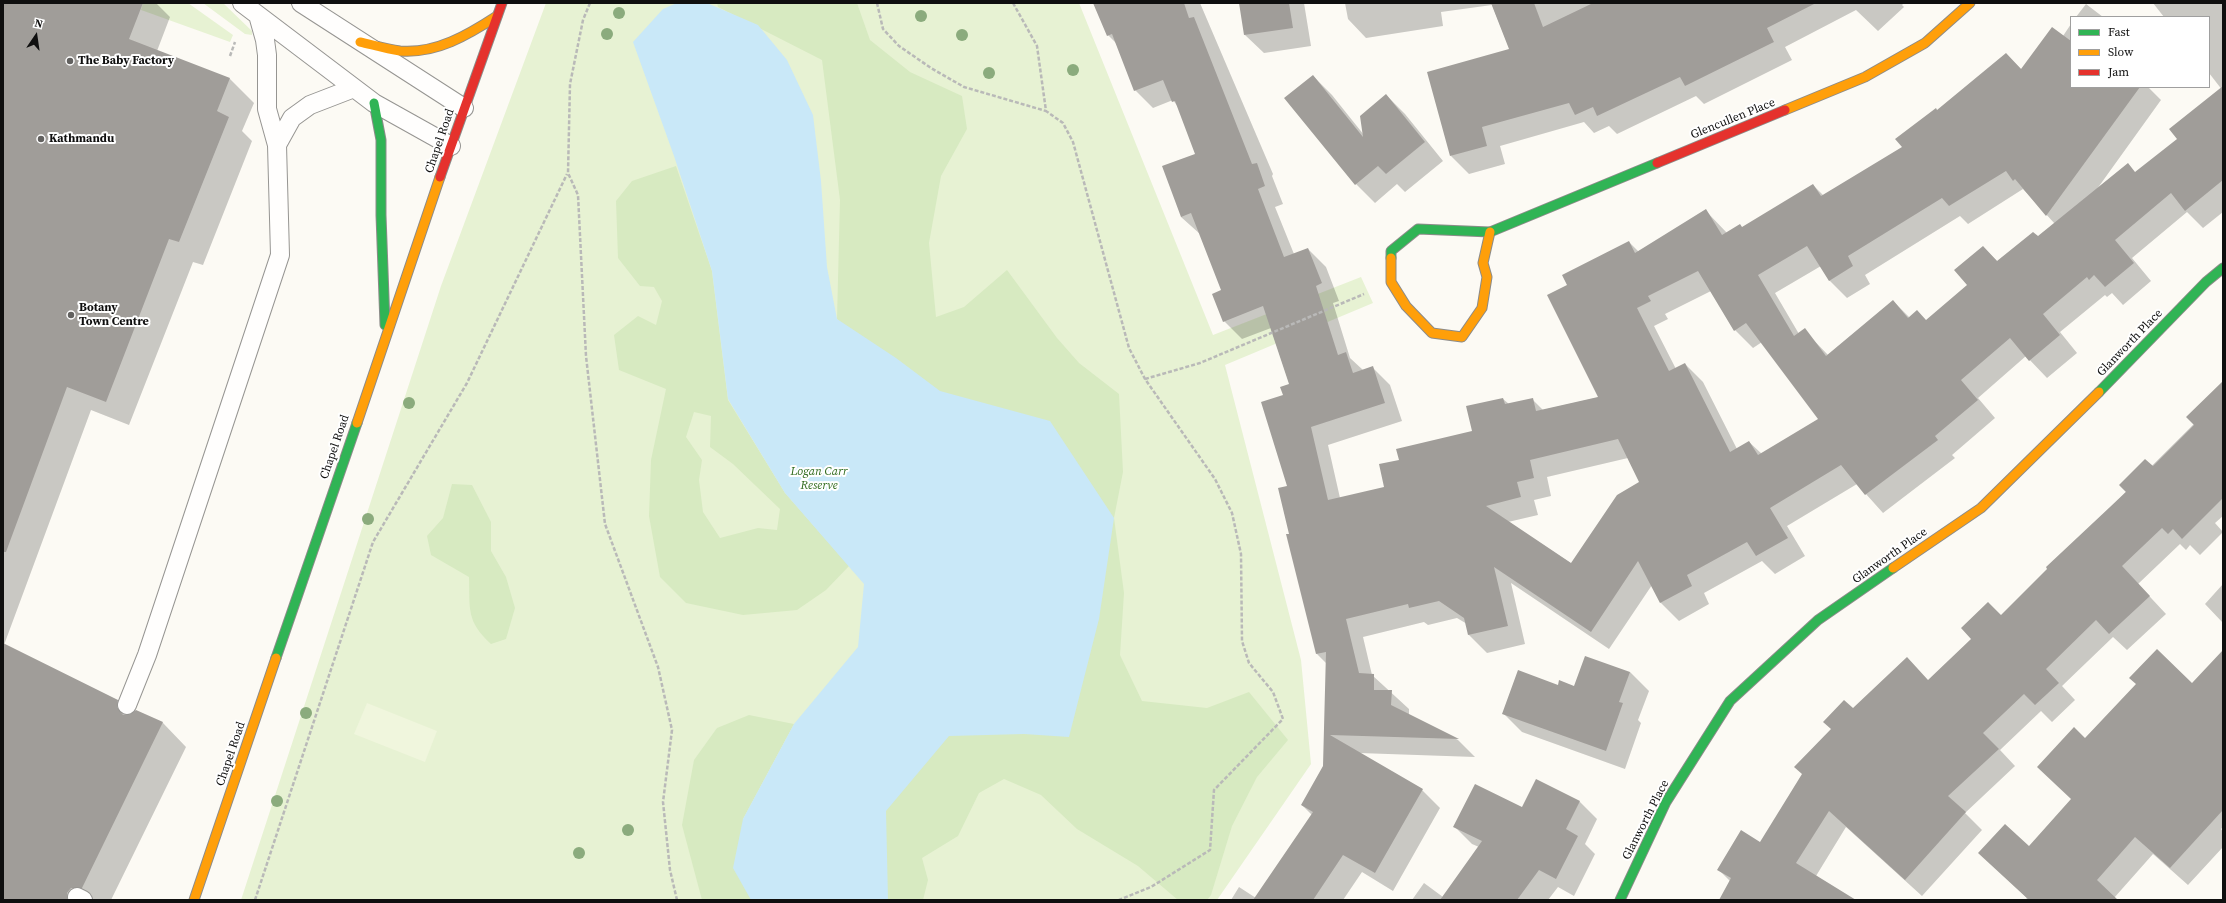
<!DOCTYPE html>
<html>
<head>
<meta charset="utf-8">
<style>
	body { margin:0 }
	#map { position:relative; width:2226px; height:903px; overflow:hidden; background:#fcfaf4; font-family:"Source Serif 4",serif }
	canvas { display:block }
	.frame { position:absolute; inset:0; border:4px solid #0f0f0f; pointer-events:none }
	.legend { position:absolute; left:2070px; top:16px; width:140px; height:72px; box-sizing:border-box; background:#fff; border:1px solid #9f9f9f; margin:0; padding:5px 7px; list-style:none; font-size:12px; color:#0f0f0f }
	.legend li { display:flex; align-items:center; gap:8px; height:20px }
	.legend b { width:20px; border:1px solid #9f9f9f }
	.north { position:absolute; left:16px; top:16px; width:40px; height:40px; -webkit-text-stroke:3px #fff; paint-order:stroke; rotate:13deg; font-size:11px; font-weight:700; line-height:16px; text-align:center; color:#0f0f0f }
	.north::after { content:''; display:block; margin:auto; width:14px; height:18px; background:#0f0f0f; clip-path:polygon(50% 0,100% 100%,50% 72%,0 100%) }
</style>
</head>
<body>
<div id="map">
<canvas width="2226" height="903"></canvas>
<div class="frame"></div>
<ul class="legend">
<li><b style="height:5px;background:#30b455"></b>Fast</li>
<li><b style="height:5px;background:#ff9f0a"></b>Slow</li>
<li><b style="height:5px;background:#e5322d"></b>Jam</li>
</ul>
<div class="north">N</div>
</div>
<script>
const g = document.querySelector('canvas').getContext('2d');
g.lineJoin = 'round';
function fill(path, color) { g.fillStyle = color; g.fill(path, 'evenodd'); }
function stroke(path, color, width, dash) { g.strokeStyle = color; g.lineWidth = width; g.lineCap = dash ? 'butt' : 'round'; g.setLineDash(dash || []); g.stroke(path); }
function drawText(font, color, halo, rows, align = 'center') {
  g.font = font + ' "Source Serif 4",serif'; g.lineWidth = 4; g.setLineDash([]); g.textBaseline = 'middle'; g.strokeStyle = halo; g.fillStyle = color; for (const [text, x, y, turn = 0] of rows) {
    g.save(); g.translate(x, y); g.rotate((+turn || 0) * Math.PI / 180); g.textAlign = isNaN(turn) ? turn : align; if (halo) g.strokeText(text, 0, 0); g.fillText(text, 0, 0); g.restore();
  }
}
fill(new Path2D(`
	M 143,3 L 188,3 L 233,35 L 230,42 L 141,10 Z
	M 203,3 L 223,3 L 252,31 L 252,35 L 245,34 Z
	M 546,3 L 1079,3 L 1213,335 L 1361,277 L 1373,303 L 1225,365 L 1301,660 L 1311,764 L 1217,900 L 241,900 L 441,286 Z`), '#e7f2d3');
fill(new Path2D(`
	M 717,3 L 857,3 L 870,40 L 910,72 L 962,96 L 967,129 L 941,176 L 929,243 L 936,317 L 964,307 L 1007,270 L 1057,338 L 1079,363 L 1119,394 L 1123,472 L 1114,518 L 1124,593 L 1120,655 L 1142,701 L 1207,708 L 1249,692 L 1288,740 L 1257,777 L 1232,826 L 1211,895 L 1207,900 L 1178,900 L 1138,866 L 1077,829 L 1041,795 L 1004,779 L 979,793 L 958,836 L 922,858 L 928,880 L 923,900 L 871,900 L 901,387 L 837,319 L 840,200 L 822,60 L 718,7 Z
	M 676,166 L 712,271 L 728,400 L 785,493 L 849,566 L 826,590 L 797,610 L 743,615 L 686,603 L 660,577 L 649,516 L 651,460 L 666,389 L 619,370 L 614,335 L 638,316 L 656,325 L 662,301 L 654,287 L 640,286 L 618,258 L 616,201 L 632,181 ZM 694,412 L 711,416 L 710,447 L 733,464 L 780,509 L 777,530 L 758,528 L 720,538 L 703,512 L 699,480 L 702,460 L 686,437 Z
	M 452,484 L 472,485 L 491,522 L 491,551 L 506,577 L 515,608 L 506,639 L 491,644 C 466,621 470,609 469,577 L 431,555 L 427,536 L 443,518 Z
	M 749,715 L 794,724 L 743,819 L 770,900 L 702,900 L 682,825 L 694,760 L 717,728 Z`), '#d7eac1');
fill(new Path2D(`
	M 367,703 L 437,731 L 425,762 L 354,734 Z`), '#f0f6dd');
fill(new Path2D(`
	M 677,3 L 707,3 L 758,25 L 787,60 L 813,115 L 821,181 L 827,267 L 837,319 L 896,358 L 940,391 L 1050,421 L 1114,518 L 1099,619 L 1069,737 L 1024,734 L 949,736 L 886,811 L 888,900 L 751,900 L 733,868 L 743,819 L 794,724 L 858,647 L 864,584 L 785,493 L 728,399 L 712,271 L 674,156 L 633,42 L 663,9 Z`), '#c9e8f8');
fill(new Path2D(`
	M 3,3 L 156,3 L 170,17 L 157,51 L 230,79 L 254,103 L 242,131 L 252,141 L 203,265 L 193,262 L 129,425 L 91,410 L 4,645 L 117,701 L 131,715 L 136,711 L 163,723 L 186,747 L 111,900 L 3,900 Z
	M 1094,3 L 1200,3 L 1273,174 L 1272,176 L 1283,204 L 1275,207 L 1294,254 L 1308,249 L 1326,267 L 1339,301 L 1333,303 L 1350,358 L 1363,370 L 1372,367 L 1390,385 L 1402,421 L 1328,445 L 1340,498 L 1386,488 L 1400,461 L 1473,432 L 1503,399 L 1509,404 L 1532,399 L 1543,410 L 1600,397 L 1568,285 L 1629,242 L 1639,252 L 1706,211 L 1727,233 L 1742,228 L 1813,185 L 1824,196 L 1903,147 L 1938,111 L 2006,54 L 2022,70 L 2063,36 L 2071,24 L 2071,87 L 2148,87 L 2161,100 L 2097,189 L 2223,139 L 2223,212 L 2203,228 L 2187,212 L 2132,258 L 2151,281 L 2123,305 L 2112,293 L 2107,297 L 2105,295 L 2060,332 L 2077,353 L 2047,378 L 2026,356 L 1978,398 L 1995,418 L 1952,455 L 1955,458 L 1883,513 L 1857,484 L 1787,526 L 1805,556 L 1775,574 L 1762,561 L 1704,593 L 1709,604 L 1679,621 L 1661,603 L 1652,585 L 1609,649 L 1511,583 L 1525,644 L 1487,653 L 1469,635 L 1467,624 L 1457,618 L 1428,625 L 1424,622 L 1363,637 L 1372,675 L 1409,709 L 1409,715 L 1458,740 L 1475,757 L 1359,753 L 1422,790 L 1440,808 L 1393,891 L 1362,872 L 1343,900 L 1231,900 L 1239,887 L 1256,898 L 1312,815 L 1302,805 L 1324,766 L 1327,664 L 1317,654 L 1287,535 L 1290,535 L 1284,395 L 1290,385 L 1271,328 L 1242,339 L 1224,321 L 1223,290 L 1200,234 L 1181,217 L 1196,154 L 1178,107 L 1173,100 L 1153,108 L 1135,90 L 1117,44 L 1108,35 ZM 2023,189 L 2055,224 L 2038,238 L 1998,262 L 1983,247 L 1968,285 L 1926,321 L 1910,318 L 1893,301 L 1828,355 L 1804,330 L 1799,334 L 1775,293 L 1821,266 L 1829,280 L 1847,298 L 1870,284 L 1865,275 L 1960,216 L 1968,224 ZM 1711,291 L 1735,330 L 1753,348 L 1762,342 L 1819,419 L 1762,454 L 1749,442 L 1737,449 L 1703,382 L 1685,364 L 1676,369 L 1654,326 L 1668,319 L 1665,314 ZM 1628,458 L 1641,483 L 1572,564 L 1508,522 L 1538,515 L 1534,500 L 1551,496 L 1547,477 Z
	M 1240,3 L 1304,3 L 1311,46 L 1264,53 L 1245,35 Z
	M 1345,3 L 1904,3 L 1902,5 L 1904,7 L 1878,31 L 1856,10 L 1785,47 L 1792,60 L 1704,104 L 1696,96 L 1617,134 L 1609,126 L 1594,133 L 1584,122 L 1500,146 L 1505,164 L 1469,174 L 1451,156 L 1510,50 L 1492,5 L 1441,12 L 1443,26 L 1366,38 L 1348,19 Z
	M 2153,3 L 2223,3 L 2223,91 L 2209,73 L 2209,17 L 2164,17 Z
	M 2086,4 L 2103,17 L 2076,17 Z
	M 1313,76 L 1332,95 L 1364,135 L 1386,95 L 1405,114 L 1443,161 L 1405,192 L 1397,184 L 1375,203 L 1356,184 Z
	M 2223,395 L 2223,516 L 2215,523 L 2223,532 L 2200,555 L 2190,545 L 2186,550 L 2180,544 L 2138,584 L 2166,614 L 2127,650 L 2113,637 L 2062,686 L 2075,700 L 2052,722 L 2041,711 L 2000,750 L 2015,766 L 1965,813 L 1982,830 L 1922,896 L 1846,827 L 1816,876 L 1850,900 L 1721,900 L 1730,881 L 1718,869 L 1761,843 L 1853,709 L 1928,681 L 2001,616 Z
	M 2223,584 L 2223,623 L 2205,604 Z
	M 2223,652 L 2223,827 L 2221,829 L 2223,832 L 2223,847 L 2188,885 L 2153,854 L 2114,898 L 2116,900 L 2025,900 L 2027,898 L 1980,853 L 2029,847 L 2072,800 L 2085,740 L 2192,684 Z
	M 1630,672 L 1649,691 L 1638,720 L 1641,723 L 1625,769 L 1522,732 L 1503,713 L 1558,686 L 1575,687 Z
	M 1580,802 L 1597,819 L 1585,844 L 1595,854 L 1574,896 L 1558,887 L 1548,900 L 1412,900 L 1424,883 L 1443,897 L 1479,847 L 1472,844 L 1455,827 L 1523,808 Z`), '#0003');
fill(new Path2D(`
	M 3,3 L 143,3 L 129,39 L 230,78 L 217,111 L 229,117 L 179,242 L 169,239 L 106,402 L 67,387 L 6,552 L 3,552 Z
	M 1093,3 L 1184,3 L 1189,18 L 1194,17 L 1252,164 L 1257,163 L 1265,186 L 1258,189 L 1284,257 L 1308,248 L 1322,283 L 1316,286 L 1338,355 L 1346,352 L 1353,373 L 1373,366 L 1385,403 L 1311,427 L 1328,500 L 1384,487 L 1379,464 L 1399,460 L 1396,449 L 1472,431 L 1466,406 L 1503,398 L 1505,404 L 1533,398 L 1536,411 L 1598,397 L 1547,295 L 1567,285 L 1562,275 L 1629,241 L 1635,253 L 1706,209 L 1722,235 L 1740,224 L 1742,227 L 1813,184 L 1821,196 L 1902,147 L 1895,139 L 1936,108 L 1937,110 L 2006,53 L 2021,69 L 2052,27 L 2071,41 L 2071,87 L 2140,87 L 2046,216 L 2015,179 L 2013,181 L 2006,171 L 1949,206 L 1942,198 L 1848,256 L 1853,266 L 1829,281 L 1807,246 L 1758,275 L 1794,336 L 1805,328 L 1826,356 L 1893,300 L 1908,318 L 1917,310 L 1926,320 L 1967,285 L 1954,270 L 1983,246 L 1997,261 L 2033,232 L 2038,236 L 2128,163 L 2135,172 L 2177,139 L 2169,129 L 2223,86 L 2223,180 L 2185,211 L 2171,193 L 2115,240 L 2134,263 L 2105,287 L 2094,275 L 2089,280 L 2087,277 L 2043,314 L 2060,335 L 2029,361 L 2010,338 L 1961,380 L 1978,400 L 1935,436 L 1938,440 L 1865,495 L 1841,465 L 1770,508 L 1788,538 L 1756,556 L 1747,542 L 1687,575 L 1692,586 L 1660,603 L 1638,561 L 1591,632 L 1494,567 L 1508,626 L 1468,635 L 1464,618 L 1439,601 L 1409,608 L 1408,604 L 1346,619 L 1359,673 L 1374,674 L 1374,690 L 1392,690 L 1391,705 L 1459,739 L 1330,735 L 1423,789 L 1375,873 L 1343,855 L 1313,900 L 1253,900 L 1313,812 L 1301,805 L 1323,766 L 1326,652 L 1316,654 L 1286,534 L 1289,534 L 1278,488 L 1287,486 L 1261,402 L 1283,395 L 1280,387 L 1289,384 L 1263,306 L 1223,322 L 1212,294 L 1221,290 L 1191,213 L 1181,217 L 1162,166 L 1195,154 L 1175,101 L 1172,102 L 1163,80 L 1134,91 L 1112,34 L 1107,36 ZM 1698,271 L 1734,331 L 1746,323 L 1818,419 L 1758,455 L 1749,441 L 1730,452 L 1685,363 L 1669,371 L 1637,308 L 1651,301 L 1648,296 ZM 1618,439 L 1639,482 L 1617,495 L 1571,563 L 1486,506 L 1521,497 L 1517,482 L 1534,478 L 1530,460 Z
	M 1239,3 L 1289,3 L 1293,28 L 1244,35 Z
	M 1491,3 L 1534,3 L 1543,27 L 1593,3 L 1816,3 L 1767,28 L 1774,42 L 1685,86 L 1680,77 L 1597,116 L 1593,107 L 1575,115 L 1569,103 L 1482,127 L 1487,146 L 1450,156 L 1427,72 L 1509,49 Z
	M 1313,75 L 1363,137 L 1360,116 L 1386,94 L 1425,142 L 1386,174 L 1378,166 L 1355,185 L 1284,98 Z
	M 2223,381 L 2223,498 L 2182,539 L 2173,529 L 2168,534 L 2162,528 L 2122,566 L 2150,596 L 2109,634 L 2096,620 L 2046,669 L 2059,683 L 2035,705 L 2024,694 L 1983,733 L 1999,749 L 1948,796 L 1966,812 L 1905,880 L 1829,811 L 1796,863 L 1856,900 L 1719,900 L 1731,878 L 1717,870 L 1741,830 L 1760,842 L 1802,774 L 1794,767 L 1831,729 L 1823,722 L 1844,700 L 1853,708 L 1907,657 L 1928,680 L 1971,639 L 1961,628 L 1988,602 L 2001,615 L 2047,569 L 2046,567 L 2126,492 L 2119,485 L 2145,459 L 2153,466 L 2194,425 L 2186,417 Z
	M 3,643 L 118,700 L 117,707 L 123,715 L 129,715 L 136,710 L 163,722 L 82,888 L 71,888 L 67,893 L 67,900 L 3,900 Z
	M 2157,649 L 2192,683 L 2223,650 L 2223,810 L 2170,868 L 2135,837 L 2097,880 L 2118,900 L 2029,900 L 1978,853 L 2005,824 L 2029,846 L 2071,799 L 2037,767 L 2074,727 L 2085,738 L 2136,684 L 2129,678 Z
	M 1585,656 L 1630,672 L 1619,702 L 1623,703 L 1606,751 L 1502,714 L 1518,670 L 1558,685 L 1559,680 L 1574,686 Z
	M 1536,779 L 1580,801 L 1566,829 L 1578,836 L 1556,879 L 1539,870 L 1517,900 L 1440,900 L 1482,841 L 1453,827 L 1475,784 L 1522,807 Z`), '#a09d99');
const lane = new Path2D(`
	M 242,3 L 374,103 L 451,146
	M 301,3 L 464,108
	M 277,145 L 292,118 L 310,105 L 354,88
	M 127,705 L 147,655 L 280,255 L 277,145 L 267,109 L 267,55 L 265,40 L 258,15
	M 77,897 L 83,900`);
const fast = new Path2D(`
	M 374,103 L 381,140 L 381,215 L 385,325
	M 1391,258 L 1391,251 L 1418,229 L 1490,232 L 1657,163
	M 2099,392 L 2206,282 L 2223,268
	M 276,658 L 357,423
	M 1620,900 L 1666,802 L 1730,701 L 1818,620 L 1893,568`);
const slow = new Path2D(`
	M 360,42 C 373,45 386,49 400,51 C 436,54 468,35 497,16
	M 1785,110 L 1865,77 L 1925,43 L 1970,3
	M 1391,258 L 1391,282 L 1406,306 L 1432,333 L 1462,337 L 1482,308 L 1487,277 L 1483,263 L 1490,232
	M 357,423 L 440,177
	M 1893,568 L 1981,508 L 2099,392
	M 194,900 L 276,658`);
const jam = new Path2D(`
	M 1657,163 L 1785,110
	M 440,177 L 502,3`);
stroke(lane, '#969592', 20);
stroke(fast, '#8c8b89', 11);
stroke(slow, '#8c8b89', 11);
stroke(jam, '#8c8b89', 11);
stroke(new Path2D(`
	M 590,3 L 583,20 L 570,84 L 568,173 L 578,195 L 586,356 L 605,524 L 658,667 L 672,730 L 663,802 L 670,870 L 677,900
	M 877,3 L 883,29 L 899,46 L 931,68 L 964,87 L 1046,111
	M 1013,3 L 1037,46 L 1046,111 L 1063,123 L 1073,142 L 1129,348 L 1145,379 L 1215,479 L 1232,513 L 1241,554 L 1242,641 L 1249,663 L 1273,692 L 1283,719 L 1214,790 L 1210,850 L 1151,887 L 1119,900
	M 230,56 L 235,42
	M 1145,379 L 1200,363 L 1364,294
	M 255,900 L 373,542 L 467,383 L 567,174`), '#b9b9b8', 2.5, [4, 2]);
stroke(lane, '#fffefd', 18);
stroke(fast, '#30b455', 9);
stroke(slow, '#ff9f0a', 9);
stroke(jam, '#e5322d', 9);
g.fillStyle = '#8bab7d';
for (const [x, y] of [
	[619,13],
	[921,16],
	[607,34],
	[962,35],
	[1073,70],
	[989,73],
	[409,403],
	[368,519],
	[306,713],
	[277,801],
	[628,830],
	[579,853]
]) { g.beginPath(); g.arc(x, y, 6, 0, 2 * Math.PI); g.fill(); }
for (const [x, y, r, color] of [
	[70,61,4,"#62615f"],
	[41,139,4,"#62615f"],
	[71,315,4,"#62615f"]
]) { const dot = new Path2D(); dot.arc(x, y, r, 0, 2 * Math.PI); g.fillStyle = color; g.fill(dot); stroke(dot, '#fff', 1.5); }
drawText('bold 12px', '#0f0f0f', '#fff', [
	["The Baby Factory",78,61],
	["Kathmandu",49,139],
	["Botany",79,308],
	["Town Centre",79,322]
], 'left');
drawText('12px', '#0f0f0f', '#fff', [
	["Glencullen Place",1733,119,-22],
	["Chapel Road",440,141,-71],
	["Glanworth Place",2130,343,-46],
	["Chapel Road",335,447,-71],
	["Glanworth Place",1890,556,-35],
	["Chapel Road",231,754,-71],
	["Glanworth Place",1646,820,-63]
]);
drawText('italic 12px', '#2f6a1c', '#fff', [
	["Logan Carr",819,472],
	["Reserve",819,486]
]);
</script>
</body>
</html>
